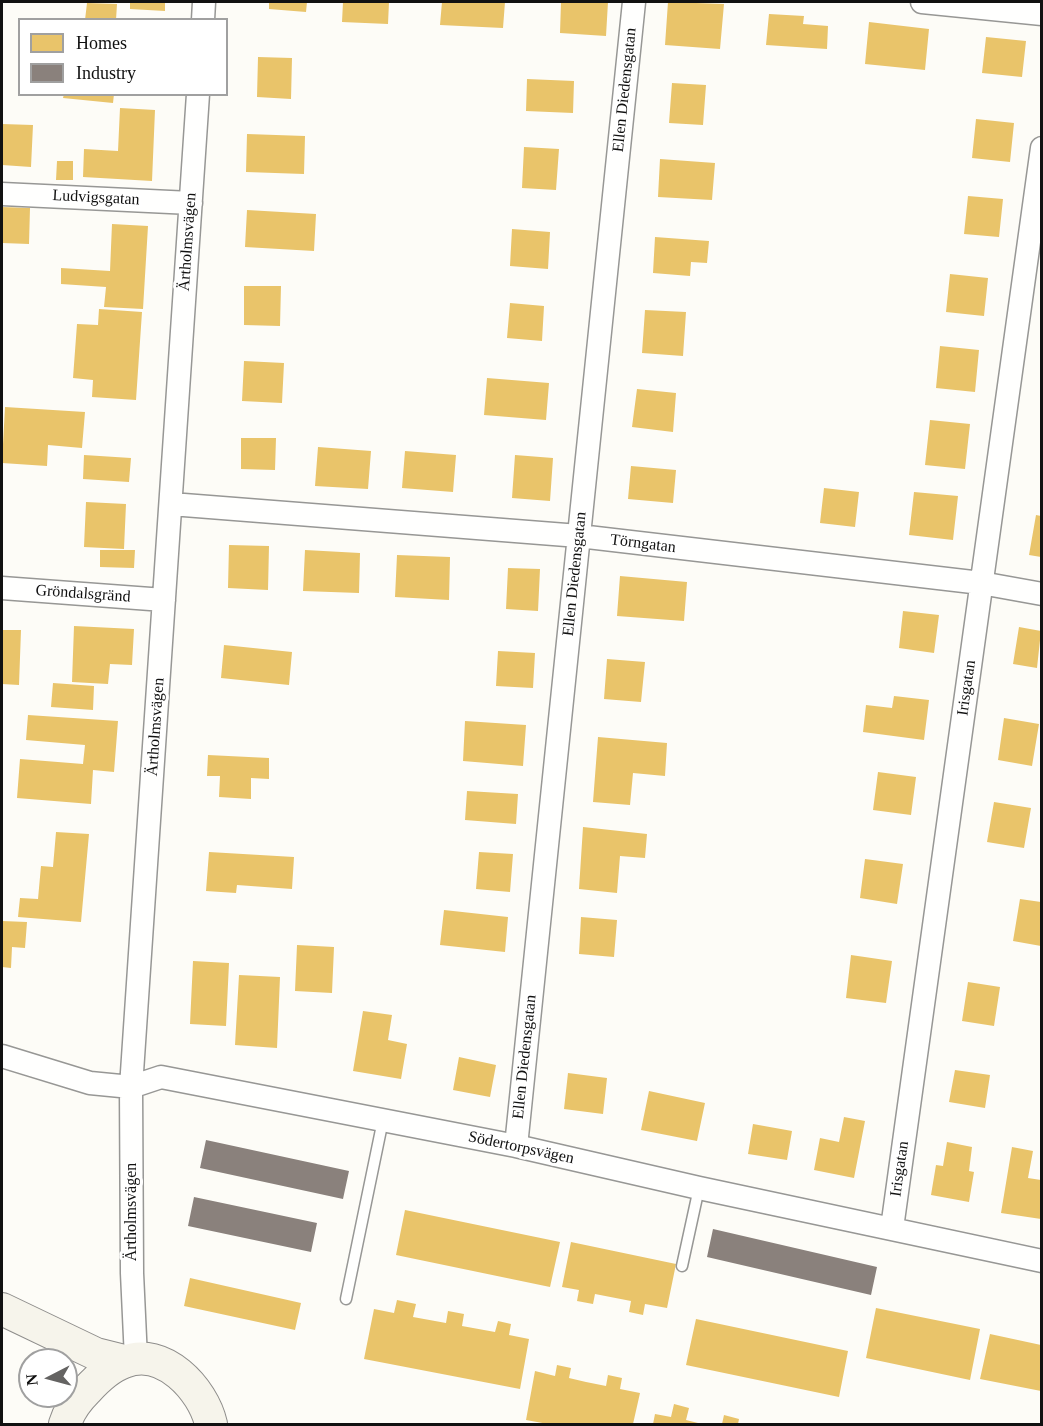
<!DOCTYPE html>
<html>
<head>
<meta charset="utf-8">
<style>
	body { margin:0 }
	#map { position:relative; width:1043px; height:1426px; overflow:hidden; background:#fdfcf7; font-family:Georgia,serif }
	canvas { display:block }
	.frame { position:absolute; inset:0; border:3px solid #111; pointer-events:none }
	.legend { position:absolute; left:18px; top:18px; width:210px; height:78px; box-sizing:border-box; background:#fff; border:2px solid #a0a0a0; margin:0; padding:8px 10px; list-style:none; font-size:18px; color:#111 }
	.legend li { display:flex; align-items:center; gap:12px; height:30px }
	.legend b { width:30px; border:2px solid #a0a0a0 }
	.north { position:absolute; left:18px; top:1348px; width:60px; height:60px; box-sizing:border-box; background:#fff; border:2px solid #a0a0a0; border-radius:50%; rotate:264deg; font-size:16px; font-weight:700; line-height:24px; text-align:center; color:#111 }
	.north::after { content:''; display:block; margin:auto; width:21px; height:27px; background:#646362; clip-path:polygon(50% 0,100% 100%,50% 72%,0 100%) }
</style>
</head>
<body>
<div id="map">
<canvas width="1043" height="1426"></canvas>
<div class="frame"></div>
<ul class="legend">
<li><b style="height:16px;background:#e9c46a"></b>Homes</li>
<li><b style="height:16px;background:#8a817c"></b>Industry</li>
</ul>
<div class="north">N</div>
</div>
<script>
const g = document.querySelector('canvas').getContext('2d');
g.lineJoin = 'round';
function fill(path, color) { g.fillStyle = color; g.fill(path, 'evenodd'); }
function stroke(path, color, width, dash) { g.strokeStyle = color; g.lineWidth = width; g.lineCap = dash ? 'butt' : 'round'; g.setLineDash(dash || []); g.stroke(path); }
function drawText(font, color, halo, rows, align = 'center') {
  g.font = font + ' Georgia,serif'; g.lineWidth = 6; g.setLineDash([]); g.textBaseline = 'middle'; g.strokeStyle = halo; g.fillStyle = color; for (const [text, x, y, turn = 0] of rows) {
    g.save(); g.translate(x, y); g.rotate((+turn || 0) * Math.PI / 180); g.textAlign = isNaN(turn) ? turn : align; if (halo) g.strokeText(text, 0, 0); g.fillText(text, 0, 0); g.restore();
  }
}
fill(new Path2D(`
	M 130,2 L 165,2 L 165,11 L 130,9 Z
	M 269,2 L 307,2 L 306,12 L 269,9 Z
	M 343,2 L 389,2 L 388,24 L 342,22 Z
	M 442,2 L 505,2 L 503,28 L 440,25 Z
	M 561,2 L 608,2 L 606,36 L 560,33 Z
	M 668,2 L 724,4 L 720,49 L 665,45 Z
	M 87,3 L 117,4 L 116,20 L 85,20 Z
	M 769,14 L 804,16 L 803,24 L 828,26 L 827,49 L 766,45 Z
	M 869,22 L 929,29 L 925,70 L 865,64 Z
	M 986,37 L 1026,41 L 1022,77 L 982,73 Z
	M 258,57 L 292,58 L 291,99 L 257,97 Z
	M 527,79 L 574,81 L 573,113 L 526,111 Z
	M 672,83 L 706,85 L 703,125 L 669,123 Z
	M 64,94 L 114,94 L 113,103 L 63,98 Z
	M 120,108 L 155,110 L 152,181 L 83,177 L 84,149 L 118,151 Z
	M 976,119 L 1014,123 L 1010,162 L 972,158 Z
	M 2,124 L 33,125 L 31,167 L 2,165 Z
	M 247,134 L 305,136 L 304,174 L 246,172 Z
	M 524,147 L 559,149 L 556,190 L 522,188 Z
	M 660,159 L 715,163 L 712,200 L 658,197 Z
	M 57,161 L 73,161 L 73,180 L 56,180 Z
	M 968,196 L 1003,199 L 999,237 L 964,234 Z
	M 2,207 L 30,208 L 29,244 L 2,243 Z
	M 247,210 L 316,214 L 314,251 L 245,247 Z
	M 112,224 L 148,226 L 143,309 L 104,307 L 106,287 L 61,284 L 61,268 L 110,271 Z
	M 512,229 L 550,232 L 548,269 L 510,266 Z
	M 655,237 L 709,241 L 707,263 L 691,262 L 690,276 L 653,273 Z
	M 950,274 L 988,278 L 984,316 L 946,312 Z
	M 244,286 L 281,286 L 280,326 L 244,325 Z
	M 510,303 L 544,306 L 542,341 L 507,338 Z
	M 99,309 L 142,312 L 136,400 L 92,397 L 93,380 L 73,378 L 77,324 L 98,325 Z
	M 645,310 L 686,312 L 683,356 L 642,353 Z
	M 940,346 L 979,350 L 975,392 L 936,388 Z
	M 244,361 L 284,363 L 282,403 L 242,401 Z
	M 487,378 L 549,383 L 546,420 L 484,415 Z
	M 637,389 L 676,393 L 673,432 L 632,427 Z
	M 5,407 L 85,412 L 82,448 L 48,445 L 47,466 L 2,463 Z
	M 930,420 L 970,424 L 965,469 L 925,465 Z
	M 241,438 L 276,438 L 275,470 L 241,469 Z
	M 318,447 L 371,451 L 368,489 L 315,486 Z
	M 405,451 L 456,455 L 453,492 L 402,488 Z
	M 84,455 L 131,458 L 129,482 L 83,479 Z
	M 515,455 L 553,458 L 550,501 L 512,498 Z
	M 631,466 L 676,470 L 673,503 L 628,499 Z
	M 824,488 L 859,492 L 855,527 L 820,523 Z
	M 914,492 L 958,496 L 953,540 L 909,535 Z
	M 86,502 L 126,504 L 124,549 L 84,547 Z
	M 1036,515 L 1041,516 L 1041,557 L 1029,555 Z
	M 229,545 L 269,546 L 268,590 L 228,588 Z
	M 100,550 L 135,550 L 134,568 L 100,567 Z
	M 305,550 L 360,553 L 359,593 L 303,591 Z
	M 397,555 L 450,557 L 449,600 L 395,597 Z
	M 508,568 L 540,569 L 538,611 L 506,609 Z
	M 620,576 L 687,582 L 684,621 L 617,616 Z
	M 903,611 L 939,615 L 934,653 L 899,648 Z
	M 74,626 L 134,629 L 132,665 L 110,664 L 108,684 L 72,682 Z
	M 1019,627 L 1041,631 L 1037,668 L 1013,664 Z
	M 2,630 L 21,630 L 19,685 L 2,684 Z
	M 224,645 L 292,652 L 289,685 L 221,678 Z
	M 498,651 L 535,653 L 533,688 L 496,686 Z
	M 607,659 L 645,662 L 641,702 L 604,699 Z
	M 53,683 L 94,686 L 93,710 L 51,707 Z
	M 894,696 L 929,700 L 924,740 L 863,732 L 866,705 L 892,708 Z
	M 28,715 L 118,721 L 114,772 L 93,770 L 91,804 L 17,798 L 20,759 L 83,764 L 85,745 L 26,740 Z
	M 1004,718 L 1039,724 L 1032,766 L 998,760 Z
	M 465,721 L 526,725 L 523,766 L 463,761 Z
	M 598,737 L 667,743 L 665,776 L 633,773 L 630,805 L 593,802 Z
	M 208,755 L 269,758 L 269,779 L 251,778 L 251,799 L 219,797 L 220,776 L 207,776 Z
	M 878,772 L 916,777 L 911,815 L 873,810 Z
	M 467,791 L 518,794 L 516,824 L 465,820 Z
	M 994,802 L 1031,808 L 1024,848 L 987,842 Z
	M 583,827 L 647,834 L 645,858 L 620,856 L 617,893 L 579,889 Z
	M 56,832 L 89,834 L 81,922 L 18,917 L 20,898 L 38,899 L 41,866 L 53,867 Z
	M 209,852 L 294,857 L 292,889 L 237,885 L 236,893 L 206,891 Z
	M 479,852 L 513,854 L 510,892 L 476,889 Z
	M 865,859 L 903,864 L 897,904 L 860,898 Z
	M 1020,899 L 1041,902 L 1041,946 L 1013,941 Z
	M 444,910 L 508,917 L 505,952 L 440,945 Z
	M 581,917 L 617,920 L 614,957 L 579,954 Z
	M 2,921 L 27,922 L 25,948 L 12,947 L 11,968 L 2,967 Z
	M 297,945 L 334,947 L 332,993 L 295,991 Z
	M 851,955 L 892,961 L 886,1003 L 846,998 Z
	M 193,961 L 229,963 L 226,1026 L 190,1024 Z
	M 239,975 L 280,977 L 277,1048 L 235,1045 Z
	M 968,982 L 1000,987 L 994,1026 L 962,1021 Z
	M 363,1011 L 392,1015 L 388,1040 L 407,1044 L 401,1079 L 353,1071 Z
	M 459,1057 L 496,1065 L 490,1097 L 453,1090 Z
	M 955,1070 L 990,1075 L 985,1108 L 949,1102 Z
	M 568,1073 L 607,1078 L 603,1114 L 564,1109 Z
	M 649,1091 L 705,1103 L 697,1141 L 641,1130 Z
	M 844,1117 L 865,1121 L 854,1178 L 814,1170 L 820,1138 L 839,1142 Z
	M 753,1124 L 792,1131 L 787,1160 L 748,1154 Z
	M 947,1142 L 972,1147 L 969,1171 L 974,1172 L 969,1202 L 931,1195 L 936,1165 L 943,1166 Z
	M 1012,1147 L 1033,1151 L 1028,1178 L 1041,1180 L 1041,1219 L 1001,1213 Z
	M 405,1210 L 560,1242 L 550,1287 L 396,1255 Z
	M 571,1242 L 676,1264 L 667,1308 L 645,1304 L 643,1315 L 629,1312 L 631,1301 L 595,1294 L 593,1304 L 577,1301 L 579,1290 L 562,1287 Z
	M 190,1278 L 301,1303 L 295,1330 L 184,1306 Z
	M 397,1300 L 416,1304 L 413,1317 L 446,1323 L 448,1311 L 464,1314 L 462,1326 L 495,1332 L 498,1321 L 511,1324 L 509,1335 L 529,1339 L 520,1389 L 364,1359 L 374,1309 L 394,1313 Z
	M 876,1308 L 980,1329 L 970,1380 L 866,1358 Z
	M 696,1319 L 848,1351 L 839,1397 L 686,1365 Z
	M 990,1334 L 1041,1345 L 1041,1391 L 980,1379 Z
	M 557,1365 L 571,1368 L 569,1378 L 586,1382 L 606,1386 L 608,1375 L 622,1378 L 620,1389 L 640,1393 L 633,1424 L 548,1424 L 526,1420 L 535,1371 L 555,1376 Z
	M 674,1404 L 689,1408 L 686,1420 L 702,1424 L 653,1424 L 655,1414 L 671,1417 Z
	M 724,1415 L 739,1419 L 738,1424 L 722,1424 Z`), '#e9c46a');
fill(new Path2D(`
	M 206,1140 L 349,1171 L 343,1199 L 200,1168 Z
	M 194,1197 L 317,1223 L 311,1252 L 188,1226 Z
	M 713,1229 L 877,1267 L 871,1295 L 707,1257 Z`), '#8a817c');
const service = new Path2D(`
	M 682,1266 L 699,1188
	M 346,1299 L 383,1120`);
const minor = new Path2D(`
	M 922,2 L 1042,14
	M 203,20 L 204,2
	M 2,194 L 191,203
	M 171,504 L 579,536 L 981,583 L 1042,594
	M 2,588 L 164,600
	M 2,1056 L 90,1083 L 131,1087 L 161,1077 L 516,1146 L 699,1188 L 1042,1261
	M 516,1146 L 634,2
	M 892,1228 L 1042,148
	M 136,1359 L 132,1273 L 131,1087 L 198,94`);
const secondary = new Path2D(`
	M 2,1309 L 96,1354 L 124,1361
	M 65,1424 C 69,1410 77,1400 87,1390 C 97,1379 110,1367 124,1362 C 163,1346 203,1389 211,1424`);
stroke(service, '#979795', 13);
stroke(minor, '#979795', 25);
stroke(secondary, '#8e8d8b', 34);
stroke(service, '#fffffe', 10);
stroke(minor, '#fffffe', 22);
stroke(secondary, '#f6f4eb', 32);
drawText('16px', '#111', '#fff', [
	["Ellen Diedensgatan",625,90,-84],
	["Ludvigsgatan",96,198,3],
	["Ärtholmsvägen",188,242,-86],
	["Törngatan",643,544,7],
	["Ellen Diedensgatan",575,574,-84],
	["Gröndalsgränd",83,594,4],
	["Irisgatan",967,688,-82],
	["Ärtholmsvägen",156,727,-86],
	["Ellen Diedensgatan",525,1057,-84],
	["Södertorpsvägen",521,1148,12],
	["Irisgatan",900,1169,-82],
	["Ärtholmsvägen",132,1212,-90]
]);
</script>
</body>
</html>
